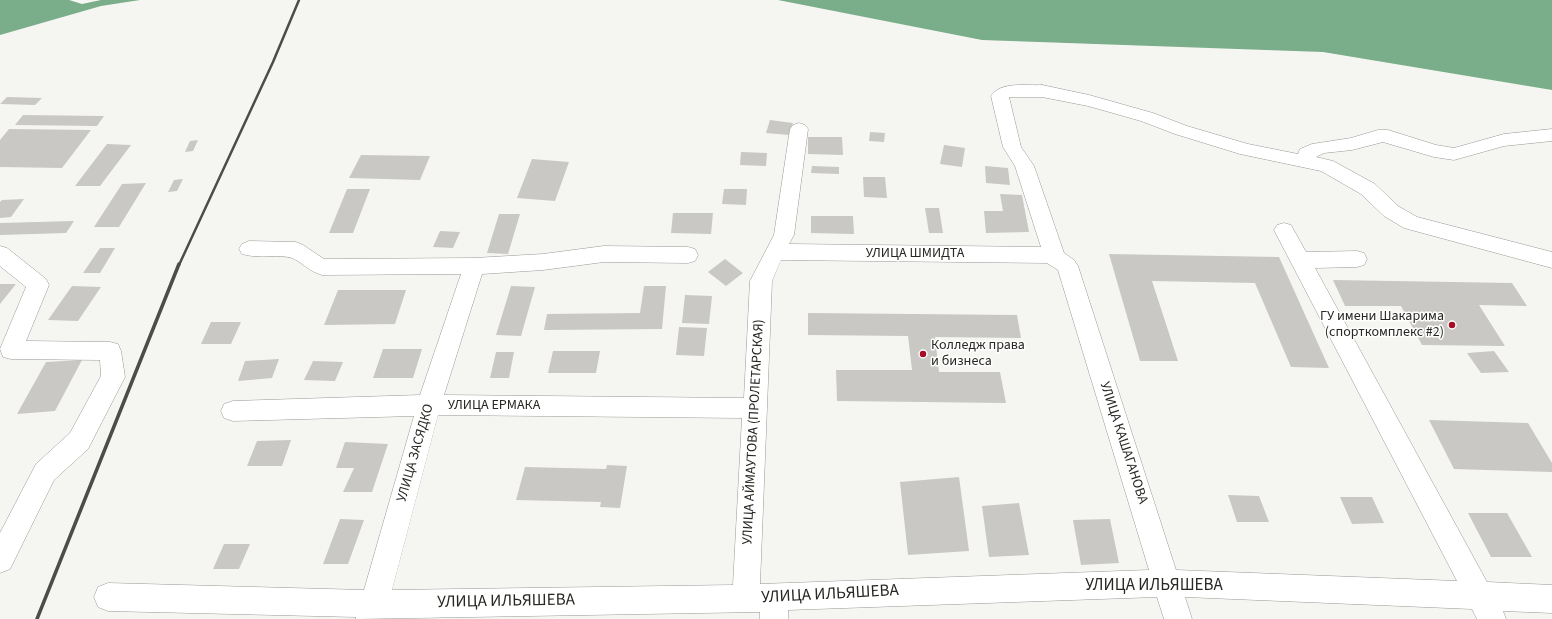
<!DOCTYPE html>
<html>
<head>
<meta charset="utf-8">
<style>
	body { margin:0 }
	canvas { display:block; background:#f5f5f2 }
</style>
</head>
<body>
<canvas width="1552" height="619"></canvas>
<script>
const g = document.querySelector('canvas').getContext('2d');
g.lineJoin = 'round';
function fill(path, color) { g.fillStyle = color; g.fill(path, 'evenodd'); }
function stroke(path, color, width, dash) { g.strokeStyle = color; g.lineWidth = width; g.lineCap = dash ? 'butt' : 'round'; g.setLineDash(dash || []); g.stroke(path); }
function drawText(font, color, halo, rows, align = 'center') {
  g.font = font + ' "Source Sans 3",sans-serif'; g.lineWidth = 3; g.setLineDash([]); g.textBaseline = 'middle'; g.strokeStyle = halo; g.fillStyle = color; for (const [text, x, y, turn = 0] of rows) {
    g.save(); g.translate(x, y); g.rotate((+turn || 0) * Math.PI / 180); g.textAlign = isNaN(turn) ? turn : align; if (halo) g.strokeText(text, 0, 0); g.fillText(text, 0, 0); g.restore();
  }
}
fill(new Path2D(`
	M 0,0 L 69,0 L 82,4 L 101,0 L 140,0 L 101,6 L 0,35 Z
	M 778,0 L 1552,0 L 1552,90 L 1323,52 L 982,40 Z`), '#7aad89');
fill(new Path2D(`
	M 7,97 L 42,98 L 35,105 L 0,104 Z
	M 23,115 L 104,116 L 97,126 L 15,125 Z
	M 770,120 L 793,123 L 789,135 L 766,133 Z
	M 9,129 L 91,130 L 62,168 L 0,167 L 0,140 Z
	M 870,132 L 885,133 L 884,142 L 869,141 Z
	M 808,137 L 842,137 L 843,155 L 808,154 Z
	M 198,140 L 193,151 L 185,152 L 190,141 Z
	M 107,144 L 131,145 L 100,186 L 75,186 Z
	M 944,145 L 965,148 L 962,167 L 940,164 Z
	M 741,152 L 767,153 L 766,166 L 740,165 Z
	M 361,155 L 430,156 L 420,180 L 349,178 Z
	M 532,159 L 569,162 L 555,201 L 517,198 Z
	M 812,166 L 839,167 L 839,174 L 811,173 Z
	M 985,166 L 1008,168 L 1010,185 L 986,183 Z
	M 863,177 L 885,177 L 887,198 L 864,197 Z
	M 183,179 L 177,191 L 168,192 L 174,180 Z
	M 146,183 L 119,227 L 94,227 L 122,184 Z
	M 347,189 L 370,189 L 353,233 L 329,233 Z
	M 724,189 L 747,189 L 746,205 L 722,204 Z
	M 1000,194 L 1022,195 L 1029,232 L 986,233 L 984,211 L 1003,211 Z
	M 24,199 L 11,217 L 0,218 L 0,202 L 2,200 Z
	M 925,208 L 939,208 L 943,233 L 929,233 Z
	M 673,213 L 713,213 L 711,234 L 671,233 Z
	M 499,214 L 520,214 L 508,254 L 487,253 Z
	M 811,216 L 853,216 L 854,234 L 811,233 Z
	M 74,221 L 66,233 L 0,235 L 0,223 Z
	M 440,231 L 460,232 L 453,248 L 433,247 Z
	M 100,248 L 115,248 L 100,273 L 83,273 Z
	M 1109,254 L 1279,257 L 1329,368 L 1291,367 L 1255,283 L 1152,281 L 1178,361 L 1140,361 Z
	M 725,259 L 743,273 L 726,286 L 708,272 Z
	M 1333,280 L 1512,283 L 1527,306 L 1479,305 L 1505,346 L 1422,345 L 1401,306 L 1345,306 Z
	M 0,284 L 16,284 L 0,304 Z
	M 72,286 L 101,287 L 78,321 L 48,320 Z
	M 511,286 L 535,287 L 521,336 L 496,335 Z
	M 644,286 L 666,286 L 662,329 L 544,330 L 547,314 L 640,313 Z
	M 338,290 L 406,290 L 395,324 L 324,325 Z
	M 685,295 L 712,296 L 709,324 L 682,323 Z
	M 808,313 L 1017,315 L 1021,338 L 935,337 L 939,372 L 1000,372 L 1006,403 L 837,401 L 836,370 L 912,370 L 908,336 L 808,335 Z
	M 211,322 L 241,322 L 231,344 L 201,344 Z
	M 679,327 L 707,328 L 704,356 L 676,355 Z
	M 383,349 L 422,349 L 413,378 L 373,378 Z
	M 553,351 L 600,351 L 596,373 L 548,373 Z
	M 1494,351 L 1509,372 L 1481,373 L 1467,353 Z
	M 496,352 L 514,352 L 509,378 L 490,378 Z
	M 279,359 L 272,378 L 238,381 L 245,361 Z
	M 82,360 L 55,411 L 17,414 L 46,362 Z
	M 313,361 L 343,362 L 335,381 L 304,380 Z
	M 1429,420 L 1528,423 L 1552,463 L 1552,472 L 1454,469 Z
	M 291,440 L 282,466 L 247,466 L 257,441 Z
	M 345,442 L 388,444 L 372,492 L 343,492 L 354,468 L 336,468 Z
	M 607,465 L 627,466 L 620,508 L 600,507 L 601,502 L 516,500 L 525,467 L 606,469 Z
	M 959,477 L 969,551 L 908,555 L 900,482 Z
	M 1228,495 L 1259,496 L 1269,522 L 1237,522 Z
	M 1340,497 L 1372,497 L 1384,523 L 1352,524 Z
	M 1019,503 L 1029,555 L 989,557 L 982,506 Z
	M 1468,513 L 1507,513 L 1532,557 L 1491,557 Z
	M 340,519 L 364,520 L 348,564 L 323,564 Z
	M 1110,519 L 1119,563 L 1081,565 L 1073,520 Z
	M 224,544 L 250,544 L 239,569 L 213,569 Z`), '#c9c8c5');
const minor = new Path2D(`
	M 1042,85 L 1089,95 L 1153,113 L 1187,126 L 1248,144 L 1298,154 L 1300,149 L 1312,144 L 1351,138 L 1378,130 L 1388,130 L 1436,145 L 1454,148 L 1504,134 L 1552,129 L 1552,141 L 1504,146 L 1454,160 L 1434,157 L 1383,142 L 1352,150 L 1324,153 L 1316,157 L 1333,161 L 1375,184 L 1398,206 L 1417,217 L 1552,252 L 1552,268 L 1404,228 L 1384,216 L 1361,194 L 1321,171 L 1240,154 L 1175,134 L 1141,121 L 1088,106 L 1042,97 L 1009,97 L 1021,147 L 1034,166 L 1064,253 L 1074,260 L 1078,266 L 1176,570 L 1457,581 L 1274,230 L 1277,225 L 1284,223 L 1291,225 L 1306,252 L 1357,251 L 1364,253 L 1367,259 L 1364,265 L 1357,267 L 1315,268 L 1487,582 L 1552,585 L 1552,613 L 1503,611 L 1506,619 L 1477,619 L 1472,609 L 1185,597 L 1192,619 L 1164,619 L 1157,597 L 788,610 L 788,619 L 760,619 L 760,612 L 356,619 L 356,617 L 108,611 L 98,607 L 94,597 L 98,587 L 108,583 L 364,590 L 414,416 L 233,421 L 224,418 L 221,411 L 224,404 L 233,401 L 420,395 L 461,274 L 322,275 C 308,271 302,262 292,258 C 281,254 257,259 242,254 L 239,249 L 242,244 L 249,241 L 296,242 L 303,245 L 324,259 L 474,258 L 543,254 L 604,246 L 688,247 L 695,249 L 698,255 L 695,261 L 688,263 L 604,262 L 543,270 L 482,274 L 444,395 L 744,398 L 750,281 L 774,235 L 790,129 L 793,125 L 799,123 L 805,125 L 808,129 L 794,235 L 789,244 L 1041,247 L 1015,166 L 1003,147 L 991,96 C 1001,81 1026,86 1042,85 ZM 781,260 L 1047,263 L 1058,270 L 1149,570 L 760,584 L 772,281 ZM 438,415 L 742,418 L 733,585 L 392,590 Z
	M 0,246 L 7,248 L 46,279 L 49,285 L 26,341 L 110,342 L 118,344 L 121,351 L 125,377 L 88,449 L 54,480 L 10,569 L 0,573 L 0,533 L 36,464 L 70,433 L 101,376 L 100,360 L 11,359 L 3,357 L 0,349 L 26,287 L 0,266 Z`);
stroke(minor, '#989996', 1);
fill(minor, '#fff');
stroke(new Path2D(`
	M 179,265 L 273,62 L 299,0`), '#4c4c4a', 2.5);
stroke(new Path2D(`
	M 37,619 L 179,264`), '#4c4c4a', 3.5);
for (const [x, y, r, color] of [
	[1452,325,4,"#a60d26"],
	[923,354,4,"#a60d26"]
]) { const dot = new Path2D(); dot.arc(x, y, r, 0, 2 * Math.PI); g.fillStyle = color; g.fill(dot); stroke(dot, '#fffffe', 1.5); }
drawText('14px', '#272726', '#fffffe', [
	["УЛИЦА ШМИДТА",915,254],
	["УЛИЦА ЕРМАКА",494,406],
	["УЛИЦА АЙМАУТОВА (ПРОЛЕТАРСКАЯ)",754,432,-87],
	["УЛИЦА КАШАГАНОВА",1123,443,72],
	["УЛИЦА ЗАСЯДКО",416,453,-74]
]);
drawText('14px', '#272726', '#fffffe', [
	["ГУ имени Шакарима",1444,317],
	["(спорткомплекс #2)",1444,333],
	["Колледж права",931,346,"left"],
	["и бизнеса",931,362,"left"]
], 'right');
drawText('17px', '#272726', '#fffffe', [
	["УЛИЦА ИЛЬЯШЕВА",1154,586],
	["УЛИЦА ИЛЬЯШЕВА",830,595,-3],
	["УЛИЦА ИЛЬЯШЕВА",506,602,-1]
]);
</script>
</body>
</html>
